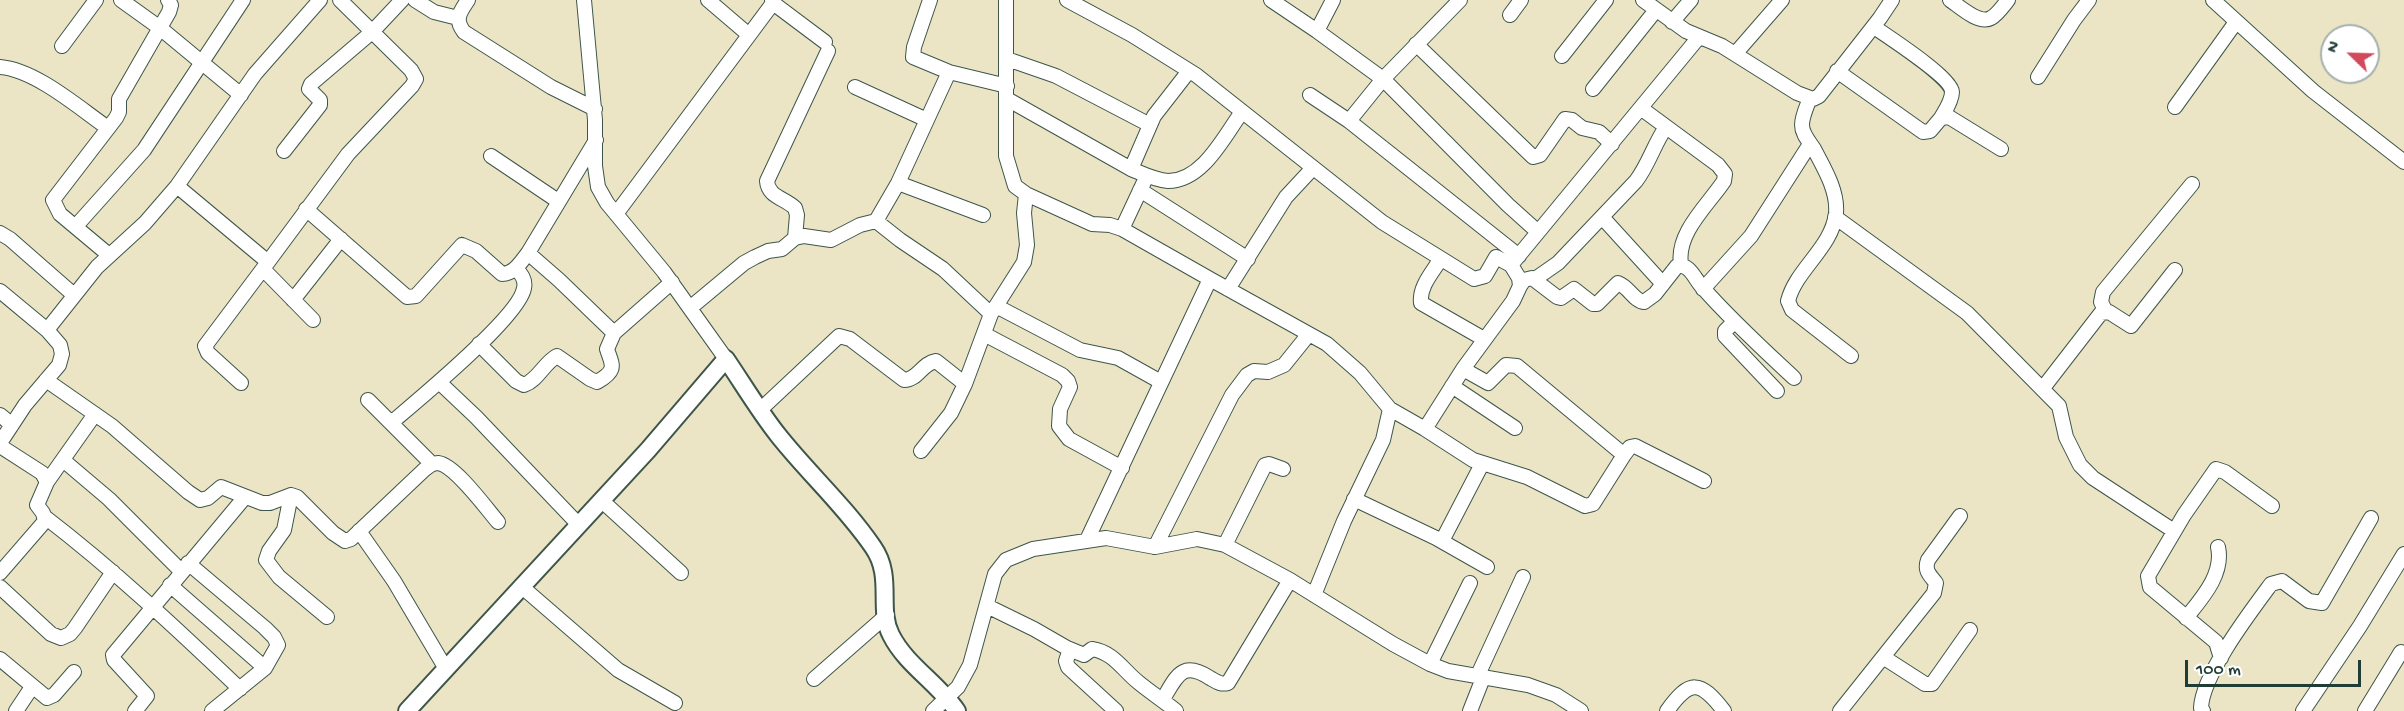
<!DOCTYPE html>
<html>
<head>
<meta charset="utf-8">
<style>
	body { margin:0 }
	#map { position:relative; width:2404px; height:711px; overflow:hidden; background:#ebe5c5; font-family:"Gochi Hand",sans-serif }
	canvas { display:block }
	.north { position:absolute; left:2320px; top:24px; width:60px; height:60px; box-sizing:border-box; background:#fff; border:2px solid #a5b1ae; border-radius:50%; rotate:293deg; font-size:16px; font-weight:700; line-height:24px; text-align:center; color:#1f3d34 }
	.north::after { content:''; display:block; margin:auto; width:21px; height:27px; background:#d1495b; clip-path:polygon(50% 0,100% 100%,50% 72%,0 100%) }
	.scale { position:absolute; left:2185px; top:660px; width:176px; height:27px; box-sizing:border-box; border:3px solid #1f3d34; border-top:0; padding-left:8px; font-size:18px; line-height:21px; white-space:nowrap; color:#1f3d34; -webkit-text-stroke:4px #fff; paint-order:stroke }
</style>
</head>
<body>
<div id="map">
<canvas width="2404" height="711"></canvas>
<div class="north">N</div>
<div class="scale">100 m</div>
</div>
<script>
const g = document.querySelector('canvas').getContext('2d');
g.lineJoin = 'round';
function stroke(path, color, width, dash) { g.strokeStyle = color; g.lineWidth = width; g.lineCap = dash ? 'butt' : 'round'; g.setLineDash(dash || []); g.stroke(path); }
const minor = new Path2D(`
	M 121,0 L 160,28 L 241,95
	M 415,0 L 434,12 L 458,18
	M 468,0 C 460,12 454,19 464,32 L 551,87 L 595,109
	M 584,0 L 595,120 L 595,166 L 598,187 L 607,203 L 664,272 L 726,359
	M 708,0 L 749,35
	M 930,0 L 914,47 L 913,57 L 949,72 L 1007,86
	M 1006,0 L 1006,156 L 1015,186 L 1026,194 L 1092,224 L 1110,225 L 1122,229 L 1210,279
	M 1067,0 L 1132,35 L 1196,75 L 1382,222 L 1474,279 L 1485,276 L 1496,257 L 1511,265
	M 1271,0 L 1317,31 L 1333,0
	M 1643,0 L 1686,31 L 1722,46 L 1797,93 L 1813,99 L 1819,96 L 1880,18 L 1892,0
	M 1950,0 C 1959,6 1979,25 1991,18 C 1997,15 2004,5 2008,0
	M 2213,0 L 2313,91 L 2404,162
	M 773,3 L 825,42
	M 1510,15 L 1521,0
	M 1672,22 L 1691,0
	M 1874,27 C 1887,36 1952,78 1952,92 C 1952,101 1945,111 1941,118
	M 1317,31 L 1383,79 L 1508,205 L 1538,232
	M 1416,44 L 1533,157 L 1540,155 L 1565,119 L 1572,120 L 1582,128 L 1599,132 L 1612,144
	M 62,46 L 96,0
	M 1735,54 L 1782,0
	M 1562,56 L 1606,0
	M 1007,59 L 1056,76 L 1150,125
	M 0,67 C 36,70 79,108 108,128
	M 1837,71 L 1923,132 L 1930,131 L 1941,118 L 1949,117 L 2001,149
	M 2038,77 L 2074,20 L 2089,0
	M 855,87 L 927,120
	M 1593,89 L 1656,10
	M 1310,95 L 1349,121 L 1383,79 L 1460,0
	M 1810,98 C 1807,106 1802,116 1802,125 C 1802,134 1809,141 1814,149 C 1824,168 1838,191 1836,213 C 1832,248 1796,269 1788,301 L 1792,310 L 1851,356
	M 1007,99 L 1131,169 C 1143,174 1155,180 1168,181 C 1203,181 1224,136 1242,112
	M 2175,107 L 2236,22
	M 1642,109 L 1718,165 L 1725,174 L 1724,181 C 1708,205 1676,233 1681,264
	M 1349,121 L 1519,256
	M 284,151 L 320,105 L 320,100 L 309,89 L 311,84 L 372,32 L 402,0
	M 491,156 L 558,201
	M 1131,169 L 1154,116 L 1189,71
	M 898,183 L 983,215
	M 177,186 L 268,262 L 205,346 L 208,353 L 241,383
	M 1140,190 L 1248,259
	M 306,209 L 407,297 L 416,296 L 462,245 L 476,251 L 502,274 C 514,274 521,262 528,253 L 596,140
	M 616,214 L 773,3 L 772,0
	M 1602,217 L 1663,284
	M 1835,217 L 1967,313 L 2059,406 L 2066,437 L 2080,465 L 2093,478 L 2174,531
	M 876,221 L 900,240 L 943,269 L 991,314
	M 76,226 L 144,150 L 243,0
	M 1122,229 L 1144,182
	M 0,233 L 10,239 L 74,295
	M 795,238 L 797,215 L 795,208 C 785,198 768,197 767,181 L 828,51
	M 528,253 L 559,280 L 614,333
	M 109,255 L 60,214 L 53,200 L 116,118 L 119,112 L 119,99 L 169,12 L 171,5 L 168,0
	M 1440,260 C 1432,273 1419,287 1421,303 L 1484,339
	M 268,262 L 348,154 L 412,86 L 416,79 L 411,70 L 340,0
	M 263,269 L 313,320
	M 1535,279 L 1558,263 L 1636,181 C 1649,164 1654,144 1666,127
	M 1520,286 L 1524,280 L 1532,278 L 1557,297 L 1561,298 L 1574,289 L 1593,304 L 1597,304 L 1618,283 C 1629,287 1634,301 1644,302 L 1655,294 L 1677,266 C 1690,263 1695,280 1703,288 C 1731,320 1763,349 1794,378
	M 1228,289 L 1286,197 L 1312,169
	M 1703,289 L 1751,236 L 1810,144
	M 0,291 L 47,330 L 97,267 L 145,223 L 177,186 L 255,74 L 320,0
	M 293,300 L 341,239
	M 996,306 L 1080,350 L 1118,358 L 1161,382
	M 690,308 L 744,263 L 755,257 L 768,251 L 782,249 L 795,238 L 804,236 L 831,240 L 860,225 L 876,221 L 898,183 L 949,72
	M 2106,312 L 2101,302 L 2103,292 L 2192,184
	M 1734,322 L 1725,331 L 1725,336 L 1777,391
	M 984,334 L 1062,375 L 1068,381 L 1070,387 L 1060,409 L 1059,426 L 1069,439 L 1122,468
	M 479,344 L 516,381 L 524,385 C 538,380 544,363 557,356 L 590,379 L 597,382 C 618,370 612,365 607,349 L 614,333 L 672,282
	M 1463,369 L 1488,383 L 1506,365 L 1517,366 L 1624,455
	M 46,380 L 112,426 L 188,492 L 200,500 L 208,498 L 221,487 L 262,503 L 270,503 L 291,495 L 297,497 L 333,533 L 345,541 L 351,539 L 425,469 C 429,466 432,463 438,463 C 455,465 486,508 498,522
	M 439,382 L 476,417 L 579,525
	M 1452,386 L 1515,428
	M 2043,388 L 2101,313 L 2109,312 L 2131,326 L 2175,270
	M 368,400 L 432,464
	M 760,410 L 839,336 L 850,339 L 904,380 C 918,380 922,363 936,361 L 965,384
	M 0,415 L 12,425
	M 391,423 C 417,401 520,316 524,288 C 526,280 521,274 516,268
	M 1425,429 L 1473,460 L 1527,477 L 1585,506 L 1593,504 L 1624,455 L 1630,447 L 1635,446 L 1704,481
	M 0,443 L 25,405 L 59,365 L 62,354 L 60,345 L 47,330
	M 0,446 L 42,473 L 47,482 L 37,505 L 43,513 L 45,521 L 0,573
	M 921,451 L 951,413 L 965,384 L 991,314 L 1024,262 L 1027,245 L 1024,213 L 1026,194
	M 63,460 L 109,499 L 181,571
	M 47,482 L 95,414
	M 291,495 L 284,530 L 269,551 L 266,560 L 279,577 L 327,617
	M 1354,499 L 1436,538 L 1487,567
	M 601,500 L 681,573
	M 1960,516 L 1928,560 C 1924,571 1930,575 1936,583 L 1934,593 L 1883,657 L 1925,684 L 1932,684 L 1970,630
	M 45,517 C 114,570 177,629 240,689
	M 359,531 L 394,581 L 446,669
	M 1087,540 L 1210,279 L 1327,344 L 1360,373 L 1390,409
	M 1442,541 L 1482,464
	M 1225,545 L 1265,465 L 1269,464 L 1283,469
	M 1155,547 L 1232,395 L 1247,375 L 1254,371 L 1268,372 L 1284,365 L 1309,334
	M 188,563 L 265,628 L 274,637 L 278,645 L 265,668 L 212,711
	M 170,585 L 265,668
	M 521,586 L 618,670 L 675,703
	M 0,587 L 51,634 L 61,638 L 70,634 L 75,628 L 113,572
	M 1314,595 L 1344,521 L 1383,440 L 1390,409 L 1425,429 L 1463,369 L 1513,301 L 1520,286 L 1519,278 L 1511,265 L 1699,37
	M 987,606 L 1034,629 L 1067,648 L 1069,652 L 1066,661 L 1068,667 L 1116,711
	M 2186,618 C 2202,598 2224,574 2218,547
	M 1067,648 L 1084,655 L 1092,649 C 1113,652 1123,670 1138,682 C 1150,692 1164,701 1176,711
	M 2221,658 L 2216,642 L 2150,587 L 2148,576 L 2184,515 L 2216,469 L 2225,472 L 2272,506
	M 0,659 L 47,698 L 54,695 L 74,672
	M 1430,664 L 1470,583
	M 1477,677 L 1523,577
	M 814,679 L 887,615
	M 1163,699 C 1177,676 1182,660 1210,678 C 1217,682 1221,685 1228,683 L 1290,580
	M 16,711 L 32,687
	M 135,711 L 147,696 L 114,660 L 113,655 L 245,497
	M 933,711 L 958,687 L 970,665 L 995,574 L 1006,560 L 1033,549 L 1106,538 L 1155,547 L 1197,539 L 1225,545 L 1290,580 L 1393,644 L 1430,664 L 1448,671 L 1528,685 L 1556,695 L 1581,711
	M 1470,711 L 1483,678
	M 1667,711 C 1690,679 1700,680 1724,711
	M 1840,711 L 1883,657
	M 2203,711 L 2201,708 C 2202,675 2251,611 2271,584 L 2282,581 L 2309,601 L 2322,603 L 2371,518
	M 2303,711 L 2360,626 L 2404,554
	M 2365,711 L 2401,652`);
const tertiary = new Path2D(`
	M 407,711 L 648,450 L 726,359 C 743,384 759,411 778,435 C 808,473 845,506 873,547 C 894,577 877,608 891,635 C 906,665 938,683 957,711`);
stroke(minor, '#3e564a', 16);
stroke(tertiary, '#3e564a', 20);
stroke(minor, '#fff', 14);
stroke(tertiary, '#fff', 16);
</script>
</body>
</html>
